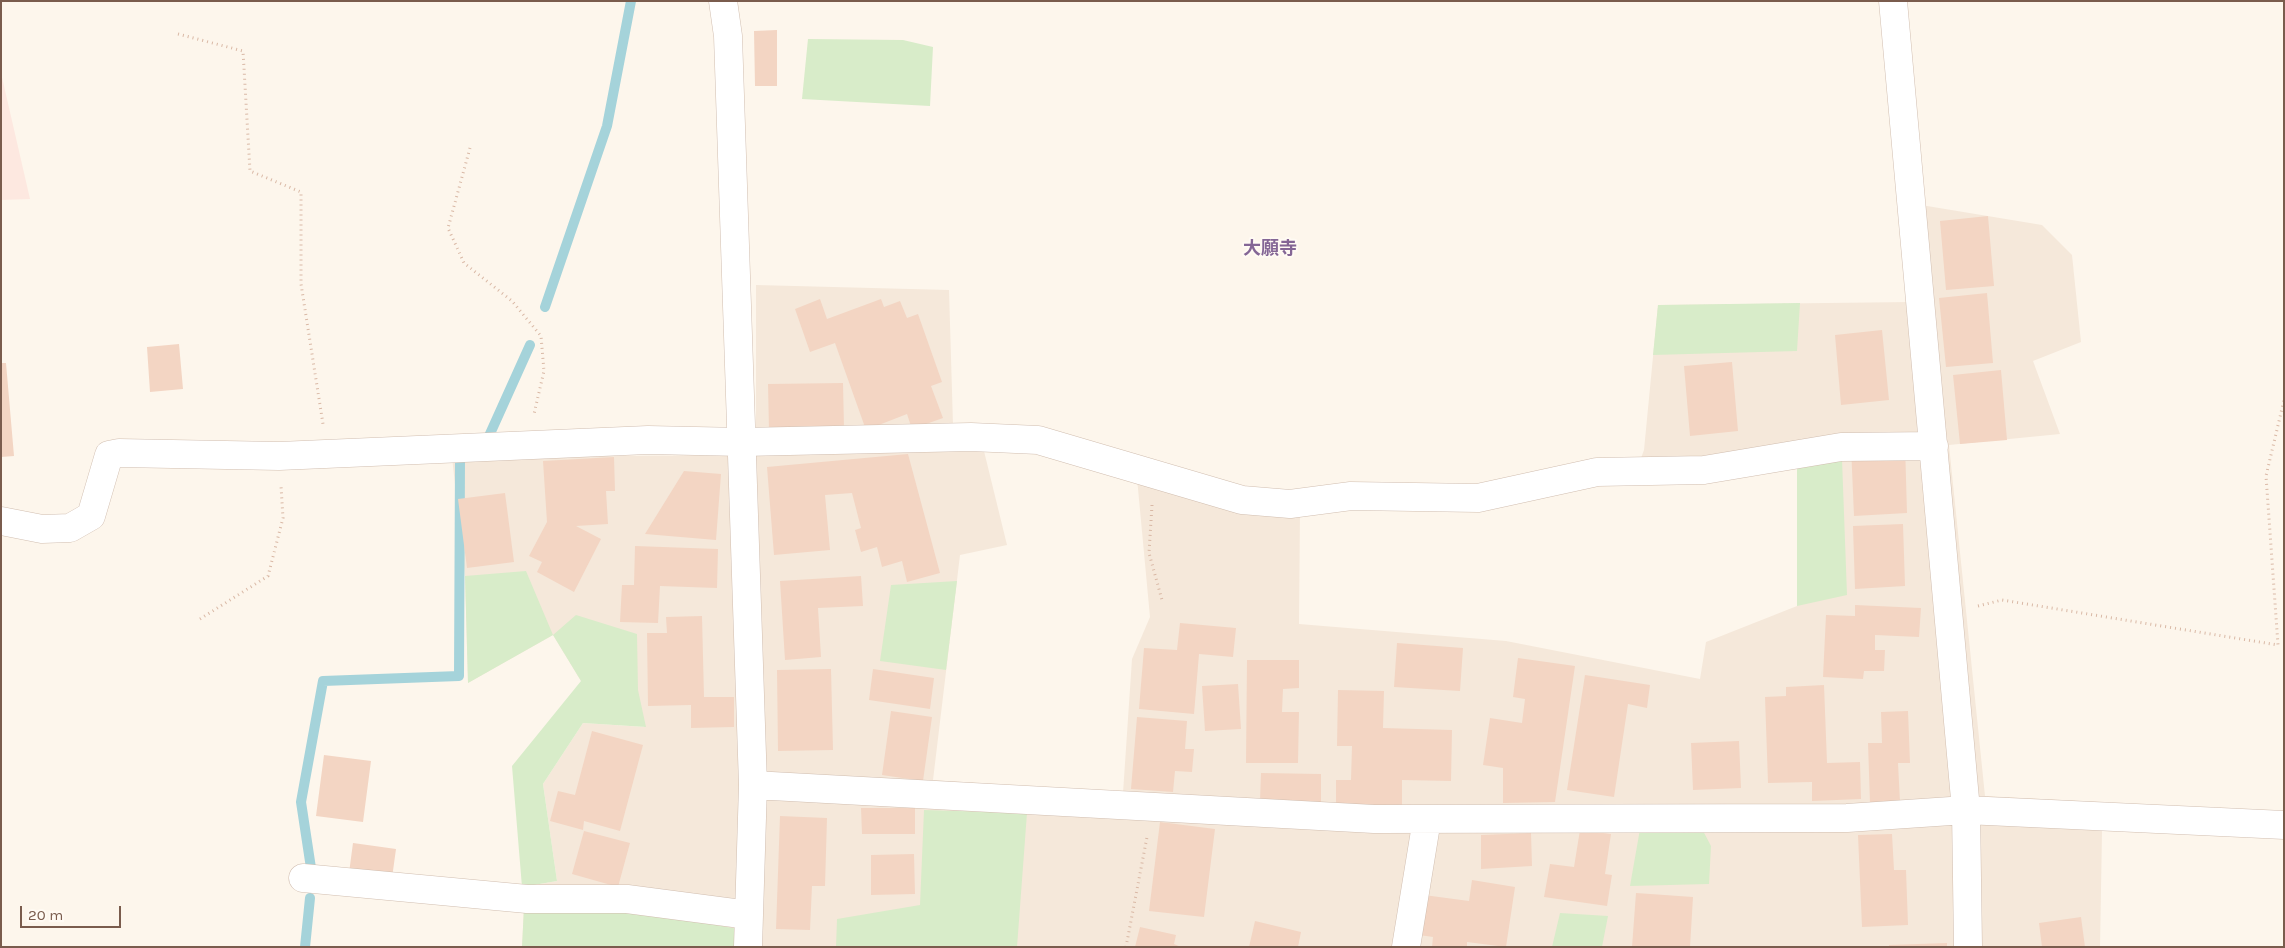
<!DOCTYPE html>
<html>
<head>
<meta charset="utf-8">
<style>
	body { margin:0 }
	#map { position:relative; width:2285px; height:948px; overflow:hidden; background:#fdf6ec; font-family:Karla,sans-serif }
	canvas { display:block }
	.frame { position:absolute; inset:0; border:2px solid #7a5c4d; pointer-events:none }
	.scale { position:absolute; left:20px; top:906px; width:101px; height:22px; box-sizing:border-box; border:2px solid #7a5c4d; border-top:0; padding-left:6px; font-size:15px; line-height:18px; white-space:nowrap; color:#7a5c4d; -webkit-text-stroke:4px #fffaf3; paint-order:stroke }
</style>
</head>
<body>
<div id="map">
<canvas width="2285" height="948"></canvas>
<div class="frame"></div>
<div class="scale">20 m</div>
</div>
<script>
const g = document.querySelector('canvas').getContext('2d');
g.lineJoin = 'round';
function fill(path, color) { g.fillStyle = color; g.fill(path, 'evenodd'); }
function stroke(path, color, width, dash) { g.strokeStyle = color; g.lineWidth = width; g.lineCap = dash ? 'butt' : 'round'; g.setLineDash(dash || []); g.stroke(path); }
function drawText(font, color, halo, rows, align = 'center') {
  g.font = font + ' Karla,"Noto Sans JP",sans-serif'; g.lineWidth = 4; g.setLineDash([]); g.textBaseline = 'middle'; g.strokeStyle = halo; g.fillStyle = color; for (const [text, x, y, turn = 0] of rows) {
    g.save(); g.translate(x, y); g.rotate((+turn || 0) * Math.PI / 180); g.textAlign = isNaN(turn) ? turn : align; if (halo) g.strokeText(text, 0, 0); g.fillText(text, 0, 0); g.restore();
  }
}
fill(new Path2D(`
	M 1921,205 L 2042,225 L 2072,255 L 2081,342 L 2033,361 L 2060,434 L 1949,445 L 1985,796 L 2099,802 L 2102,832 L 2100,947 L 522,947 L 524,907 L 522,887 L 557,881 L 543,784 L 583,723 L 645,727 L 581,681 L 553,635 L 468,683 L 465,576 L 452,457 L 756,455 L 756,285 L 949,290 L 953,425 L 983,447 L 1007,545 L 960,555 L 933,780 L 1123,793 L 1132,659 L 1150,617 L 1137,478 L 1300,511 L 1299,624 L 1506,641 L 1700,679 L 1706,642 L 1797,606 L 1797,469 L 1633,480 L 1644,450 L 1658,305 L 1911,302 Z`), '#f5e8da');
fill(new Path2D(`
	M 1,73 L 30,199 L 1,200 Z`), '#fde8e0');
fill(new Path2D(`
	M 808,39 L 903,40 L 933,47 L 930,106 L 802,99 Z
	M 1800,303 L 1797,351 L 1653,355 L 1658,305 Z
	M 1842,459 L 1847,595 L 1797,606 L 1797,468 Z
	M 526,571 L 553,635 L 576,615 L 637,634 L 638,690 L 646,727 L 583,723 L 543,784 L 557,881 L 522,887 L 512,766 L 581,681 L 553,635 L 468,683 L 465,576 Z
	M 957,581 L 946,670 L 880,661 L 891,585 Z
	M 924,810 L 1027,813 L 1017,947 L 836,947 L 837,919 L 920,905 Z
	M 1701,827 L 1711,846 L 1709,884 L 1630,886 L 1640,829 Z
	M 524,907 L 630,909 L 738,929 L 738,947 L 522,947 Z
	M 1560,913 L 1608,916 L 1602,947 L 1552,947 Z`), '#d8ecc9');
stroke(new Path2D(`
	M 545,307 L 607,126 L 631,1
	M 489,436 L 530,345
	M 311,868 L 301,802 L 323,681 L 459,676 L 460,460
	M 305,947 L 310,898`), '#a5d3da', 10);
fill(new Path2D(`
	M 777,30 L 777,86 L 755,86 L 754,31 Z
	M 1988,216 L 1994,286 L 1946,290 L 1940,221 Z
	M 1987,293 L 1993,363 L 1946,367 L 1939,298 Z
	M 820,299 L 827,319 L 881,299 L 884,307 L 900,301 L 907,318 L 918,314 L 942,382 L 931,386 L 943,418 L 912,429 L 907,414 L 866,430 L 835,343 L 810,352 L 795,309 Z
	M 1882,330 L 1889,400 L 1841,405 L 1835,335 Z
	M 179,344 L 183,389 L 150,392 L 147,347 Z
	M 1732,362 L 1738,431 L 1690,436 L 1684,366 Z
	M 1,363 L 6,363 L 14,456 L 1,457 Z
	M 2001,370 L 2007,440 L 1960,444 L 1953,375 Z
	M 843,383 L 844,428 L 769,430 L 768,384 Z
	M 1905,444 L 1907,513 L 1854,516 L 1851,446 Z
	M 908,454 L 940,573 L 907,582 L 902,561 L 882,567 L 877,547 L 861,552 L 855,530 L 861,528 L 852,493 L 825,495 L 830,550 L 774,555 L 767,467 Z
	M 614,457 L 615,491 L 606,491 L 608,524 L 576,526 L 601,539 L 574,592 L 537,572 L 542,562 L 529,556 L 547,522 L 543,461 Z
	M 684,471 L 721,474 L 716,540 L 645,534 Z
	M 505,493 L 514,562 L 467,568 L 458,499 Z
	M 1903,524 L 1905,586 L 1855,589 L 1853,526 Z
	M 635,546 L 718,549 L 717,588 L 660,586 L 658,623 L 620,622 L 622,585 L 634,585 Z
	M 861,576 L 863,606 L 818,608 L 821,657 L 785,660 L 780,581 Z
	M 1855,605 L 1921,608 L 1919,637 L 1875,635 L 1875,650 L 1885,650 L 1884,671 L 1864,671 L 1863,679 L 1823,677 L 1826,615 L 1855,616 Z
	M 702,616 L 704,697 L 734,697 L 734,727 L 691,728 L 691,705 L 648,706 L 647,633 L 667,633 L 666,617 Z
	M 1180,623 L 1236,628 L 1233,657 L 1199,654 L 1194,714 L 1139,709 L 1144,648 L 1177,650 Z
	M 1397,643 L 1463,648 L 1460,691 L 1394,687 Z
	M 1518,658 L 1575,666 L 1555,802 L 1503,803 L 1503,768 L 1483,765 L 1490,718 L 1522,723 L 1525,699 L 1513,697 Z
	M 1247,660 L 1299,660 L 1299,688 L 1283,689 L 1282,712 L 1299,712 L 1298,763 L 1246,763 Z
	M 831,669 L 833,750 L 778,751 L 777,670 Z
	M 873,669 L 934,678 L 930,709 L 869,700 Z
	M 1585,675 L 1650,685 L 1647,708 L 1628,704 L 1614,797 L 1567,790 Z
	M 1238,684 L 1241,729 L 1205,731 L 1202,686 Z
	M 1824,685 L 1827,763 L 1860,762 L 1861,799 L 1812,801 L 1812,782 L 1768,783 L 1765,697 L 1786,696 L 1786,687 Z
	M 1338,690 L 1384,691 L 1383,728 L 1452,730 L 1451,781 L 1402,780 L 1402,807 L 1336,806 L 1336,780 L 1351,780 L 1352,746 L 1337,746 Z
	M 891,711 L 932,717 L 923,781 L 882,775 Z
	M 1908,711 L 1910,763 L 1898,763 L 1900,802 L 1870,803 L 1868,743 L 1882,743 L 1881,712 Z
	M 1137,717 L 1187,721 L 1185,749 L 1194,749 L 1192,772 L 1175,771 L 1173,792 L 1131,789 Z
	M 592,731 L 643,745 L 620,831 L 584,821 L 583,830 L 550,821 L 558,791 L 575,795 Z
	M 1739,741 L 1741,788 L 1693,790 L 1691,743 Z
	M 324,755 L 371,761 L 363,822 L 316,816 Z
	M 1261,773 L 1321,774 L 1321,802 L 1260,801 Z
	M 861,808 L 915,808 L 915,834 L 862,834 Z
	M 780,816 L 827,818 L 825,886 L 812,886 L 810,930 L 776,929 Z
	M 1160,822 L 1215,829 L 1204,917 L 1149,911 Z
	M 1580,830 L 1611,834 L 1605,874 L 1612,875 L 1607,906 L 1544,897 L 1550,864 L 1574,867 Z
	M 584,831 L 630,843 L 618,887 L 572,874 Z
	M 1531,833 L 1532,866 L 1481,869 L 1481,835 Z
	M 1892,834 L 1894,870 L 1906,870 L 1908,925 L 1862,927 L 1858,835 Z
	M 353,843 L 396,849 L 392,878 L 349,873 Z
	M 914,854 L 915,894 L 871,895 L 871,855 Z
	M 1472,880 L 1515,887 L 1506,947 L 1467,942 L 1467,947 L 1432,947 L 1433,937 L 1419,935 L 1424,895 L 1469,901 Z
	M 1636,893 L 1693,897 L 1690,947 L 1632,947 Z
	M 2081,917 L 2085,947 L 2042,947 L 2039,923 Z
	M 1255,921 L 1301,932 L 1298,947 L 1249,947 Z
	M 1140,927 L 1176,935 L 1174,944 L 1181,947 L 1135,947 Z
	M 1947,943 L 1947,947 L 1889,947 L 1889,945 Z`), '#f3d5c3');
const minor = new Path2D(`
	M 723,1 L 728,36 L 753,785 L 748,947
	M 1893,1 L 1966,810 L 1968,947
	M 1,521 L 42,529 L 70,528 L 91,516 L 109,455 L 119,453 L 279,456 L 648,440 L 743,442 L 971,437 L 1038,440 L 1242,500 L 1290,504 L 1351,496 L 1478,498 L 1597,472 L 1704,470 L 1841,447 L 1934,446
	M 753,785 L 1374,819 L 1847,818 L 1966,810 L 2284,825
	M 303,878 L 527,899 L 627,899 L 749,915
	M 1406,947 L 1427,819`);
stroke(minor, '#d1beb0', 29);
stroke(new Path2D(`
	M 178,34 L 243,51 L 250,171 L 301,192 L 301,284 L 323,424
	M 470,148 L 448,228 L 464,263 L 512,301 L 541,336 L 544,371 L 534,414
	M 1152,505 L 1149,553 L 1162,600
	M 1978,606 L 2002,600 L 2278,645 L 2266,476 L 2284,400
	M 200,619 L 268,576 L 283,518 L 281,486
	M 1126,947 L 1147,837`), '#d9b8a5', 3, [1, 4]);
stroke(minor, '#fff', 28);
drawText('bold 18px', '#846695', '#fffaf3', [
	["大願寺",1270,249]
]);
</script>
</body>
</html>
